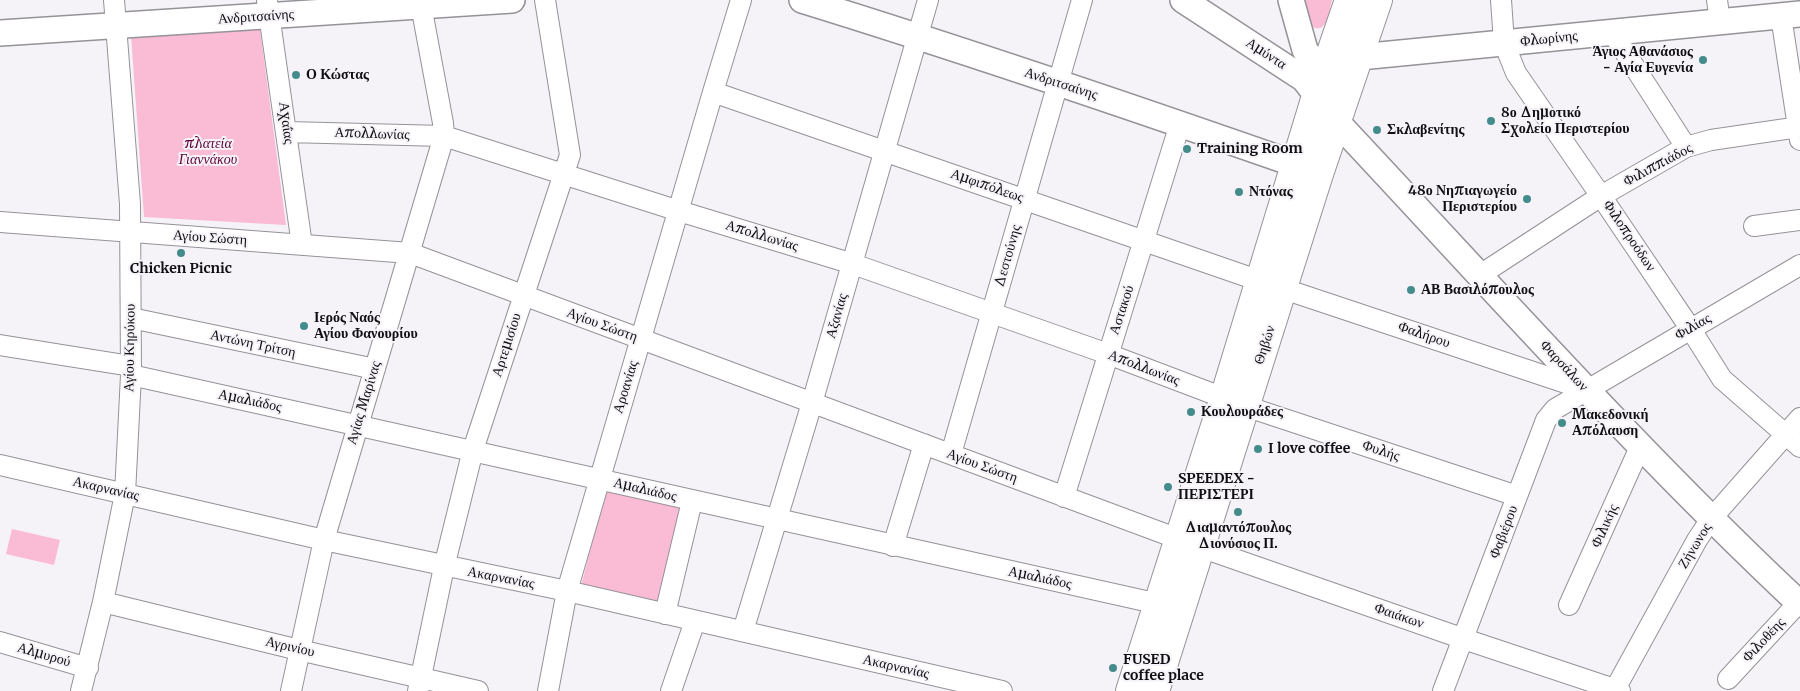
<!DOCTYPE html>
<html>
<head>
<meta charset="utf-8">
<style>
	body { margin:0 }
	canvas { display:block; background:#f5f2f8 }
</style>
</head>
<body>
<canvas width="1800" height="691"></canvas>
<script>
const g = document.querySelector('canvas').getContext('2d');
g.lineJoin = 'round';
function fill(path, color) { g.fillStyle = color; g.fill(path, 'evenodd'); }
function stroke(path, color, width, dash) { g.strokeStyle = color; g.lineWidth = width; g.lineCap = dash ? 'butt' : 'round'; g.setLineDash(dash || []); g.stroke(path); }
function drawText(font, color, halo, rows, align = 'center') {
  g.font = font + ' Merriweather,serif'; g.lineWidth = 4; g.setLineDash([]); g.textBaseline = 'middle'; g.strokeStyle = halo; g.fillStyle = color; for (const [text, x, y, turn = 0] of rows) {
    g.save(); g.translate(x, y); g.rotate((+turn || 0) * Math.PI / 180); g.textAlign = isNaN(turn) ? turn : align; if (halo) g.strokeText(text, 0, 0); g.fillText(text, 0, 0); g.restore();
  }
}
fill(new Path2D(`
	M 1304,0 L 1332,0 C 1329,11 1327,36 1311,26 Z
	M 260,29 L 286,225 L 144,217 L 131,35 Z
	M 606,489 L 683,509 L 658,606 L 581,586 Z
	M 12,529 L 60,540 L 54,565 L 6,554 Z`), '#fabbd5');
const minor = new Path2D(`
	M 267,0 L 302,245
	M 1501,0 L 1504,43 L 1516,73 L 1601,196 L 1690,328 L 1722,379 L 1800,447
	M 1717,0 L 1720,22
	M 1781,16 L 1800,140
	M 1612,32 L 1686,147
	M 713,92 L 1260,281 L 1587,390
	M 287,132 L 444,136 L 679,211 L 853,264 L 1108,354 L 1224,398
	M 0,222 L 410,253 L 1200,547 L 1464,639 L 1620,691
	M 1754,226 L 1800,220
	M 1480,275 L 1601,196 L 1686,147 L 1711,140 L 1800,127
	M 131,318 L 375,369
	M 0,345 L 131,366
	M 131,375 L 1159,604
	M 1245,406 L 1517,496
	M 951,454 L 1082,0
	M 0,465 L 324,540 L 567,591 L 1002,691
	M 1064,497 L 1180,124
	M 893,546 L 924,444
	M 103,602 L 299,650 L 478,691
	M 1569,605 L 1640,447
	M 665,614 L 692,501
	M 743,631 L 812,403 L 928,0
	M 0,642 L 88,668
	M 1728,679 L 1800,601
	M 81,691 L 103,602 L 125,494 L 131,375 L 130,204 L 114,0
	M 291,691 L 324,540 L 444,136 L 443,123 L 420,0
	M 418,691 L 444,567 L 473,450 L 570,155 L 545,0
	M 548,691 L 567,591 L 713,92 L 741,0
	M 671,691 L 695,621
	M 1443,691 L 1546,420 L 1555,409 L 1800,265
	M 1614,691 L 1697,540 L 1711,519 L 1800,418`);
const tertiary = new Path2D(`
	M 802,0 C 967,51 1132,107 1295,164
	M 1183,0 L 1304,79 L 1336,121 C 1489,284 1637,451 1800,604
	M 1291,0 L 1305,50 L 1311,59 L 1329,60 L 1800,14
	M 0,33 L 512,0`);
const secondary = new Path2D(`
	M 1130,691 L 1224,398 L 1316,96 L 1349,0
	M 1155,691 L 1319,174 L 1378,0`);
stroke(minor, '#959298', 22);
stroke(tertiary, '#959298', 28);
stroke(secondary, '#959298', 30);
stroke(minor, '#fff', 20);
stroke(tertiary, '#fff', 25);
stroke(secondary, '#fff', 28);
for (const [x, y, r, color] of [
	[1703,60,5,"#448c8b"],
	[296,75,5,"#448c8b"],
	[1491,121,5,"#448c8b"],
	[1377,130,5,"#448c8b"],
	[1187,149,5,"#448c8b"],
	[1239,192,5,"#448c8b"],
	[1527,199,5,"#448c8b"],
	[181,253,5,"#448c8b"],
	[1411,290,5,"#448c8b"],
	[304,326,5,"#448c8b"],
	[1191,412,5,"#448c8b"],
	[1562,423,5,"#448c8b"],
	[1258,449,5,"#448c8b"],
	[1168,487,5,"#448c8b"],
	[1238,512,5,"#448c8b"],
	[1113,668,5,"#448c8b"]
]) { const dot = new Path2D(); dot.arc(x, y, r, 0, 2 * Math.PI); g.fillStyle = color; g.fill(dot); stroke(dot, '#f5f2f8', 2); }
drawText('14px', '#100f11', '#f5f2f8', [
	["Ανδριτσαίνης",256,17,-4],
	["Φλωρίνης",1549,39,-6],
	["Αμύντα",1266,54,33],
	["Ανδριτσαίνης",1061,84,18],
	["Αχαΐας",286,123,82],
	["Απολλωνίας",372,134,2],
	["Φιλιππιάδος",1658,165,-28],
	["Αμφιπόλεως",987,186,19],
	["Απολλωνίας",762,236,17],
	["Φιλοπροόδων",1629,236,56],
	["Αγίου Σώστη",210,238,4],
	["Δεστούνης",1008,256,-74],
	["Αστακού",1122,310,-72],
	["Αξανίας",837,316,-74],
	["Αγίου Σώστη",602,325,20],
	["Φιλίας",1693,327,-30],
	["Φαλήρου",1424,335,19],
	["Αντώνη Τρίτση",253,344,12],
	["Αρτεμισίου",507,345,-72],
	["Θηβών",1265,345,-72],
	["Αγίου Κηρύκου",130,348,-89],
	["Φαρσάλων",1564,366,47],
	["Απολλωνίας",1144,368,21],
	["Αροανίας",626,387,-73],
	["Αμαλιάδος",250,401,12],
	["Αγίας Μαρίνας",364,403,-73],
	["Φυλής",1381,451,18],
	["Αγίου Σώστη",982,466,20],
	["Ακαρνανίας",106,489,13],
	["Αμαλιάδος",645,490,13],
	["Φιλικής",1605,526,-66],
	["Φαβιέρου",1504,532,-69],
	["Ζήνωνος",1695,546,-59],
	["Ακαρνανίας",501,578,11],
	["Αμαλιάδος",1040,578,12],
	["Φαιάκων",1399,616,19],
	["Φιλοθέης",1764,640,-47],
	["Αγρινίου",290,647,13],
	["Αλμυρού",44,655,16],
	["Ακαρνανίας",896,667,13]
]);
drawText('bold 14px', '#100f11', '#f5f2f8', [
	["Άγιος Αθανάσιος",1693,52,"right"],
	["- Αγία Ευγενία",1693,68,"right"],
	["Ο Κώστας",306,75],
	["8ο Δημοτικό",1501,113],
	["Σχολείο Περιστερίου",1501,129],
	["Σκλαβενίτης",1387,130],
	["Training Room",1197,149],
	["48ο Νηπιαγωγείο",1517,191,"right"],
	["Περιστερίου",1517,207,"right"],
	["Ντόνας",1249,192],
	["Chicken Picnic",181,269,"center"],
	["ΑΒ Βασιλόπουλος",1421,290],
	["Ιερός Ναός",314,318],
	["Αγίου Φανουρίου",314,334],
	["Κουλουράδες",1201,412],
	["Μακεδονική",1572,415],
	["Απόλαυση",1572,431],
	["I love coffee",1268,449],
	["SPEEDEX -",1178,479],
	["ΠΕΡΙΣΤΕΡΙ",1178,495],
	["Διαμαντόπουλος",1238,528,"center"],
	["Διονύσιος Π.",1238,544,"center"],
	["FUSED",1123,660],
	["coffee place",1123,676]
], 'left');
drawText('italic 14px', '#5d0038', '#f5f2f8', [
	["πλατεία",208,144],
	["Γιαννάκου",208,160]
]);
</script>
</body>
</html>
